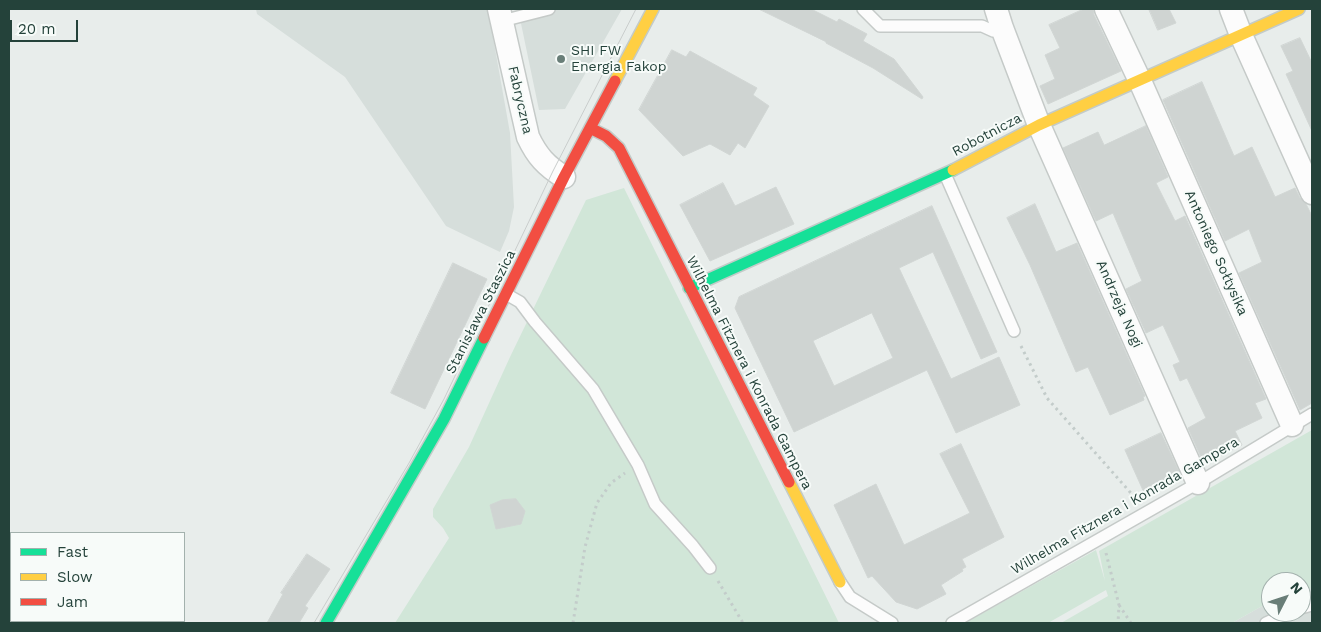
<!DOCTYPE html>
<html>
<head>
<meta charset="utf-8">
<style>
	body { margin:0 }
	#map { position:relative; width:1321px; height:632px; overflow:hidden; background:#e8edeb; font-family:"Work Sans",sans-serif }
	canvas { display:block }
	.frame { position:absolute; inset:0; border:10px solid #24423a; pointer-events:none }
	.legend { position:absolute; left:10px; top:532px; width:175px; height:90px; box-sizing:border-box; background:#f7fbf9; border:1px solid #a3b1ad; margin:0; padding:6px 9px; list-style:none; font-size:15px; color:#24423a }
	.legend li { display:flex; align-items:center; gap:10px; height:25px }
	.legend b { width:25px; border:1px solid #a3b1ad }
	.north { position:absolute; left:1261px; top:572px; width:50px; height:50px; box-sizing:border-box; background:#f7fbf9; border:1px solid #a3b1ad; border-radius:50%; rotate:49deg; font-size:14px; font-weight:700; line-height:20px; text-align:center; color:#24423a }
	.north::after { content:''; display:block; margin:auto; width:18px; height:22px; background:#697e78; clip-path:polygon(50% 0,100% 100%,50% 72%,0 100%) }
	.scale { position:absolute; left:10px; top:20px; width:68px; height:22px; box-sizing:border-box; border:2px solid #24423a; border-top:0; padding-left:6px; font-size:15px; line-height:18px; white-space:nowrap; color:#24423a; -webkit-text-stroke:4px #f7fbf9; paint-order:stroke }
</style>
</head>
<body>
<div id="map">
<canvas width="1321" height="632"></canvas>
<div class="frame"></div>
<ul class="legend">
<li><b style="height:6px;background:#16e098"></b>Fast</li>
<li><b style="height:6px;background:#ffcf43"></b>Slow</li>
<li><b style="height:6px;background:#f24e42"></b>Jam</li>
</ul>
<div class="north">N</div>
<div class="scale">20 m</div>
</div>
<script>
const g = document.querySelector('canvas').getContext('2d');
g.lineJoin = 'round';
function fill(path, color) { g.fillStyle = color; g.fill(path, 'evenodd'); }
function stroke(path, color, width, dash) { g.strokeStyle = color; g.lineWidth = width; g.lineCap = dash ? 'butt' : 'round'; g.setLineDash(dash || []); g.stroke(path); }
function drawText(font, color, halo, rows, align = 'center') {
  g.font = font + ' "Work Sans",sans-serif'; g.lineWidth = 4; g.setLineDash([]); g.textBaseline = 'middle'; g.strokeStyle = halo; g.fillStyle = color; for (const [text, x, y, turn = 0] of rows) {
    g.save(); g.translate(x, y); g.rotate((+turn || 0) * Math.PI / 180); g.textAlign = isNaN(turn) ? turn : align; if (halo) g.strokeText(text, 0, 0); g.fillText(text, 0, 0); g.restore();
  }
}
fill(new Path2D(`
	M 256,9 L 488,9 L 510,133 L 514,207 L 509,231 L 500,252 L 446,226 L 345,77 L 257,14 Z
	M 518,9 L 622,9 L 565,109 L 539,110 Z
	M 1312,588 L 1312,623 L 1232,623 L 1271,601 L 1271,612 L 1301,612 L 1301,589 Z`), '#d6dedb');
fill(new Path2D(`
	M 624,188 L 839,623 L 395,623 L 449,538 L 443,528 L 433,517 L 433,509 L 469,447 L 510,357 L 586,200 Z
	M 1312,430 L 1312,588 L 1301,589 L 1301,582 L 1271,582 L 1271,601 L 1232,623 L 1061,623 L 1108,596 L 1106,590 L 1048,623 L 965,623 L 1096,550 L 1105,581 L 1099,551 Z`), '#d1e6d8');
const building = new Path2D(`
	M 759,9 L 811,9 L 837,22 L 839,19 L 867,34 L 863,41 L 894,59 L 923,97 L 922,99 L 873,68 L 826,43 L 826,42 Z
	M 1084,9 L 1093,9 L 1094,15 L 1121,71 L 1048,104 L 1040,86 L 1055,79 L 1045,55 L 1060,48 L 1049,25 Z
	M 1149,9 L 1169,9 L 1176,23 L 1158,30 Z
	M 1300,38 L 1312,63 L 1312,131 L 1286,74 L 1293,71 L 1281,46 Z
	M 672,50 L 686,57 L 690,51 L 757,88 L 753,95 L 769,106 L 745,148 L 738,143 L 730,155 L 710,144 L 683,156 L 639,110 Z
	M 1202,82 L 1234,156 L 1252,147 L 1275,197 L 1295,188 L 1300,198 L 1306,204 L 1312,216 L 1312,403 L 1300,410 L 1239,273 L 1262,262 L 1249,229 L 1225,241 L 1163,100 Z
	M 1146,126 L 1168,177 L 1156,183 L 1175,221 L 1185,216 L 1266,399 L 1255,403 L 1262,418 L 1235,431 L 1242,445 L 1204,464 L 1188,428 L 1206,418 L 1187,378 L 1180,381 L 1173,365 L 1180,362 L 1163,325 L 1146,333 L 1126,289 L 1142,281 L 1113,213 L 1096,221 L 1063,148 L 1098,132 L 1104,145 Z
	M 723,183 L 735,206 L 776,187 L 794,224 L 710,261 L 680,205 Z
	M 1035,204 L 1056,252 L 1077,243 L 1145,396 L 1143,397 L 1144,400 L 1110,415 L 1088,367 L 1076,372 L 1030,265 L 1007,218 Z
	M 932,206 L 997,352 L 981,359 L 933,252 L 899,268 L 951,379 L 999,357 L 1020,405 L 956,433 L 927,370 L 794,432 L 735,308 L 739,297 ZM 872,313 L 893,358 L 834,386 L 813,341 Z
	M 453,263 L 487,279 L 425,409 L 391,393 Z
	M 1161,433 L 1182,478 L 1146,497 L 1125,450 Z
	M 961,444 L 1004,537 L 962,559 L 966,567 L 962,569 L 963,571 L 941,585 L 946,594 L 917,609 L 896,602 L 872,576 L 868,578 L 834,505 L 876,484 L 904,545 L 970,513 L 940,454 Z
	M 516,499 L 525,511 L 521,524 L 496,529 L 490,505 L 502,500 Z
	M 307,554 L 330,569 L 305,606 L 308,608 L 299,623 L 267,623 L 283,594 L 281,593 Z`);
fill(building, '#cfd4d2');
stroke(building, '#d1d6d4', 1);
const lane = new Path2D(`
	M 863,9 L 880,26 L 982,26 L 993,31 L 1002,28
	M 502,21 L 549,9
	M 945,174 L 1014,331
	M 506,294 L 520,302 L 535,322 L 593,389 L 638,465 L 655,504 L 693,546 L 710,568
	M 840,582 L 850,597 L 892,623
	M 1301,608 L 1312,605
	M 952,623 L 1198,483 L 1312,414
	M 1266,623 L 1290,612`);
const street = new Path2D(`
	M 499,9 L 528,137 C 537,156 546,166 564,177
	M 996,9 L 1002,28 L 1039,125 L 1198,483
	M 1106,9 L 1140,81 L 1292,425
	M 1231,9 L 1241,35 L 1312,193`);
const fast = new Path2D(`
	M 689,288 L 953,170
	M 326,623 L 444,419 L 484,338`);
const slow = new Path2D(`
	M 615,81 L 653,9
	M 953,170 L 1039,125 L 1299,9
	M 789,482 L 840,582`);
const jam = new Path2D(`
	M 590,128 L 606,136 L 619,148 L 789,482
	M 484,338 L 564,177 L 615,81`);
stroke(lane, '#c5cac8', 14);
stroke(street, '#c5cac8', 25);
stroke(fast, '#c3cbc8', 14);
stroke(slow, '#c3cbc8', 14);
stroke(jam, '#c3cbc8', 14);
stroke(new Path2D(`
	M 1021,346 L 1047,398 L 1137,500
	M 1106,553 L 1119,605 L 1118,623
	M 718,581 L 743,623
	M 1119,605 L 1131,623
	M 573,623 L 585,547 L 597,503 L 611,483 L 625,473`), '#c3ccca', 3, [2.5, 4]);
stroke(lane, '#fcfcfc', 11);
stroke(street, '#fcfcfc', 22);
stroke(fast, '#16e098', 11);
stroke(slow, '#ffcf43', 11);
stroke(jam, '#f24e42', 11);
stroke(new Path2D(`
	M 314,623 L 409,463 L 444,399 L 553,171 L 636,9`), '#c9cdcc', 1);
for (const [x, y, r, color] of [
	[561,59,5,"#697e78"]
]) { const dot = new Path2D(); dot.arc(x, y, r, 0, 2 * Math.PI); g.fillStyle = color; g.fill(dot); stroke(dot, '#f7fbf9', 2); }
drawText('14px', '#24423a', '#f7fbf9', [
	["SHI FW",571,51],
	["Energia Fakop",571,67]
], 'left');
drawText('14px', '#24423a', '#f7fbf9', [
	["Fabryczna",520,100,77],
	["Robotnicza",987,135,-28],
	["Antoniego Sołtysika",1216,253,66],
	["Andrzeja Nogi",1119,304,66],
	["Stanisława Staszica",481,312,-63],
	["Wilhelma Fitznera i Konrada Gampera",749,373,63],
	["Wilhelma Fitznera i Konrada Gampera",1125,506,-30]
]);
</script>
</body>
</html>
